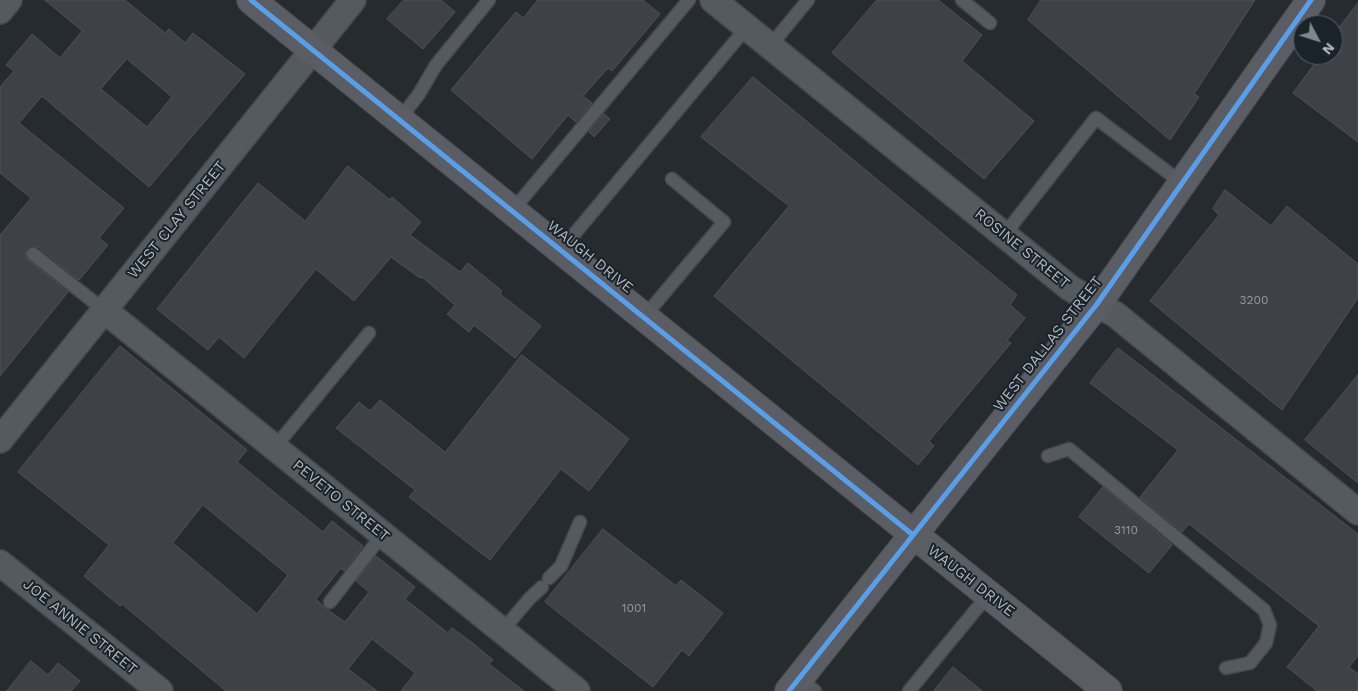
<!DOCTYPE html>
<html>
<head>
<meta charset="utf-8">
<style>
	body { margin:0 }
	#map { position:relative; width:1358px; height:691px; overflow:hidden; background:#262b30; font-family:"Work Sans",sans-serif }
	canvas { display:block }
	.north { position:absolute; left:1293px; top:15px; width:50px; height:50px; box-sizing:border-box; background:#1a222a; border:1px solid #565e67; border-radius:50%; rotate:130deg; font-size:14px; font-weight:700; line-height:20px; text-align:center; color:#afb8c2 }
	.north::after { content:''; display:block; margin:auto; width:18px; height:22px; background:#7f878f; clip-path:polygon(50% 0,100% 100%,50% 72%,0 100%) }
</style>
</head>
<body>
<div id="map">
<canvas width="1358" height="691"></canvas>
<div class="north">N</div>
</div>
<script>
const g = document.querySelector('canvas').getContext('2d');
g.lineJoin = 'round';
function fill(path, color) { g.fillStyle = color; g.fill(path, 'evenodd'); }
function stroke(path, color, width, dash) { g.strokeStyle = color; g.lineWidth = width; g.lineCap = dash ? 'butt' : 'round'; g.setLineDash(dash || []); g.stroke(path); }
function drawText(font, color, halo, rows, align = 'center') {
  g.font = font + ' "Work Sans",sans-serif'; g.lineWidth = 4; g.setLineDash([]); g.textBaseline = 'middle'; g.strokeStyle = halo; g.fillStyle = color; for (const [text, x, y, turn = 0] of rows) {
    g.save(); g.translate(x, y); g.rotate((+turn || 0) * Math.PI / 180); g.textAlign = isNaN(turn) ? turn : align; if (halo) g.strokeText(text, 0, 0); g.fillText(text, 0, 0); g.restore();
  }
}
const building = new Path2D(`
	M 45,0 L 125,0 L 165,33 L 169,29 L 185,43 L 193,33 L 245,74 L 149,187 L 42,96 L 19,123 L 124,208 L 99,238 L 108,245 L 79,280 L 38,247 L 30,246 L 26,249 L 25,257 L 28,260 L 68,292 L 0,376 L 0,235 L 31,198 L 0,173 L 0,87 L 14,71 L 6,65 L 32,34 L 60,58 L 82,31 ZM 127,59 L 172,97 L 147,127 L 101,89 Z
	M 404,0 L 441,0 L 455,12 L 423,49 L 387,19 Z
	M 538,0 L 643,0 L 660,14 L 612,71 L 608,68 L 583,96 L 592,103 L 576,122 L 568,115 L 532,159 L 451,90 L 516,12 L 523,18 Z
	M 877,0 L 938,0 L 982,35 L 962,61 L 1034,121 L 984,179 L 832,53 Z
	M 1041,0 L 1255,0 L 1194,94 L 1199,97 L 1170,140 L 1028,20 Z
	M 1358,3 L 1358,142 L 1293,93 L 1321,55 L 1333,55 L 1333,36 Z
	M 753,77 L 1017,295 L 1010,305 L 1025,318 L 1007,340 L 1011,343 L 929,441 L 934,446 L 918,465 L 714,296 L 789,206 L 701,137 Z
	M 604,114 L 610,119 L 594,137 L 589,132 Z
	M 348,166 L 390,200 L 392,197 L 421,222 L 410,235 L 460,272 L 468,263 L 502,291 L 500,294 L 541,326 L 515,358 L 474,325 L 469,332 L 447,314 L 455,305 L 422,277 L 420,278 L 391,257 L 354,301 L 316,269 L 244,358 L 219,337 L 208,350 L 157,309 L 258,183 L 305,221 Z
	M 1225,190 L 1271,226 L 1287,206 L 1358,264 L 1358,298 L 1282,410 L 1150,301 L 1219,215 L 1213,209 Z
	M 120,346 L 247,450 L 237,462 L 323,532 L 332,521 L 363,546 L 344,571 L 341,568 L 316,599 L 325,608 L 345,622 L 369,592 L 356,581 L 376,556 L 415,587 L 405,599 L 448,633 L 452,628 L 474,644 L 493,660 L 489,664 L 524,691 L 401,691 L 415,673 L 372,639 L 348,669 L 377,691 L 226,691 L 122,604 L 120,606 L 84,576 L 109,545 L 18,472 ZM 203,505 L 288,575 L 257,614 L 173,543 Z
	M 1118,348 L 1358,534 L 1358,656 L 1349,667 L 1358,674 L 1358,691 L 1317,691 L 1287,667 L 1319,626 L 1189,524 L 1182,532 L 1140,497 L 1178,450 L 1090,383 Z
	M 522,355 L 629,439 L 589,491 L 561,469 L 490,560 L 409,497 L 415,490 L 336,428 L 359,402 L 370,411 L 380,400 L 445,452 Z
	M 1358,375 L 1358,483 L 1305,440 Z
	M 1103,487 L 1172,545 L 1149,573 L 1079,517 Z
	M 603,529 L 676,586 L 681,580 L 723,613 L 689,656 L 682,650 L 653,687 L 545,602 Z
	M 31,661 L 48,675 L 58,663 L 80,681 L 71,691 L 7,691 Z
	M 953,667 L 982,691 L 934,691 Z`);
fill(building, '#3e4247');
stroke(building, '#4d5258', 1);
const lane = new Path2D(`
	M 962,0 L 990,23
	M 771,45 L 808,0
	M 399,120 L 419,94 L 436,65 L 489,0
	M 512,211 L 689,0
	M 1004,235 L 1096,118 L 1182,183
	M 561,250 L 747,27
	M 33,254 L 104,310
	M 644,317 L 724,222 L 672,179
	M 275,447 L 369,333
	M 1048,456 L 1069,449 L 1264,610 L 1270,625 L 1266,643 L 1250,663 L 1226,668
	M 549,578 L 561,566 L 580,522
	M 330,602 L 383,534
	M 502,631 L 529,599 L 542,587
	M 799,678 L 815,691
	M 909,691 L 988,595`);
const street = new Path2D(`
	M 713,0 L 1070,288 L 1116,315 L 1358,512
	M 0,11 L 9,0
	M 104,310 L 577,691
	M 0,440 L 353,0
	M 0,563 L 160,691`);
const secondary = new Path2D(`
	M 251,0 L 1108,691
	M 789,691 L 1097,304 L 1311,0`);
stroke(lane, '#44474b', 15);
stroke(street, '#44474b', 28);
stroke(secondary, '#44474b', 30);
stroke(lane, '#555a5f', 12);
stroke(street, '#555a5f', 25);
stroke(secondary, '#5a5e64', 28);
stroke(new Path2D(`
	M 251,0 L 913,535
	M 789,691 L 1097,304 L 1311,0`), '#5a9eea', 5);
drawText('12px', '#939aa3', null, [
	["3200",1254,300],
	["3110",1126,530],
	["1001",634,608]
]);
drawText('15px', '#afb8c2', '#1a222a', [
	["WEST CLAY STREET",177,220,-51],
	["ROSINE STREET",1022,249,39],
	["WAUGH DRIVE",590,257,39],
	["WEST DALLAS STREET",1048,344,-52],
	["PEVETO STREET",341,501,39],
	["WAUGH DRIVE",971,581,38],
	["JOE ANNIE STREET",80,627,39]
]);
</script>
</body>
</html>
